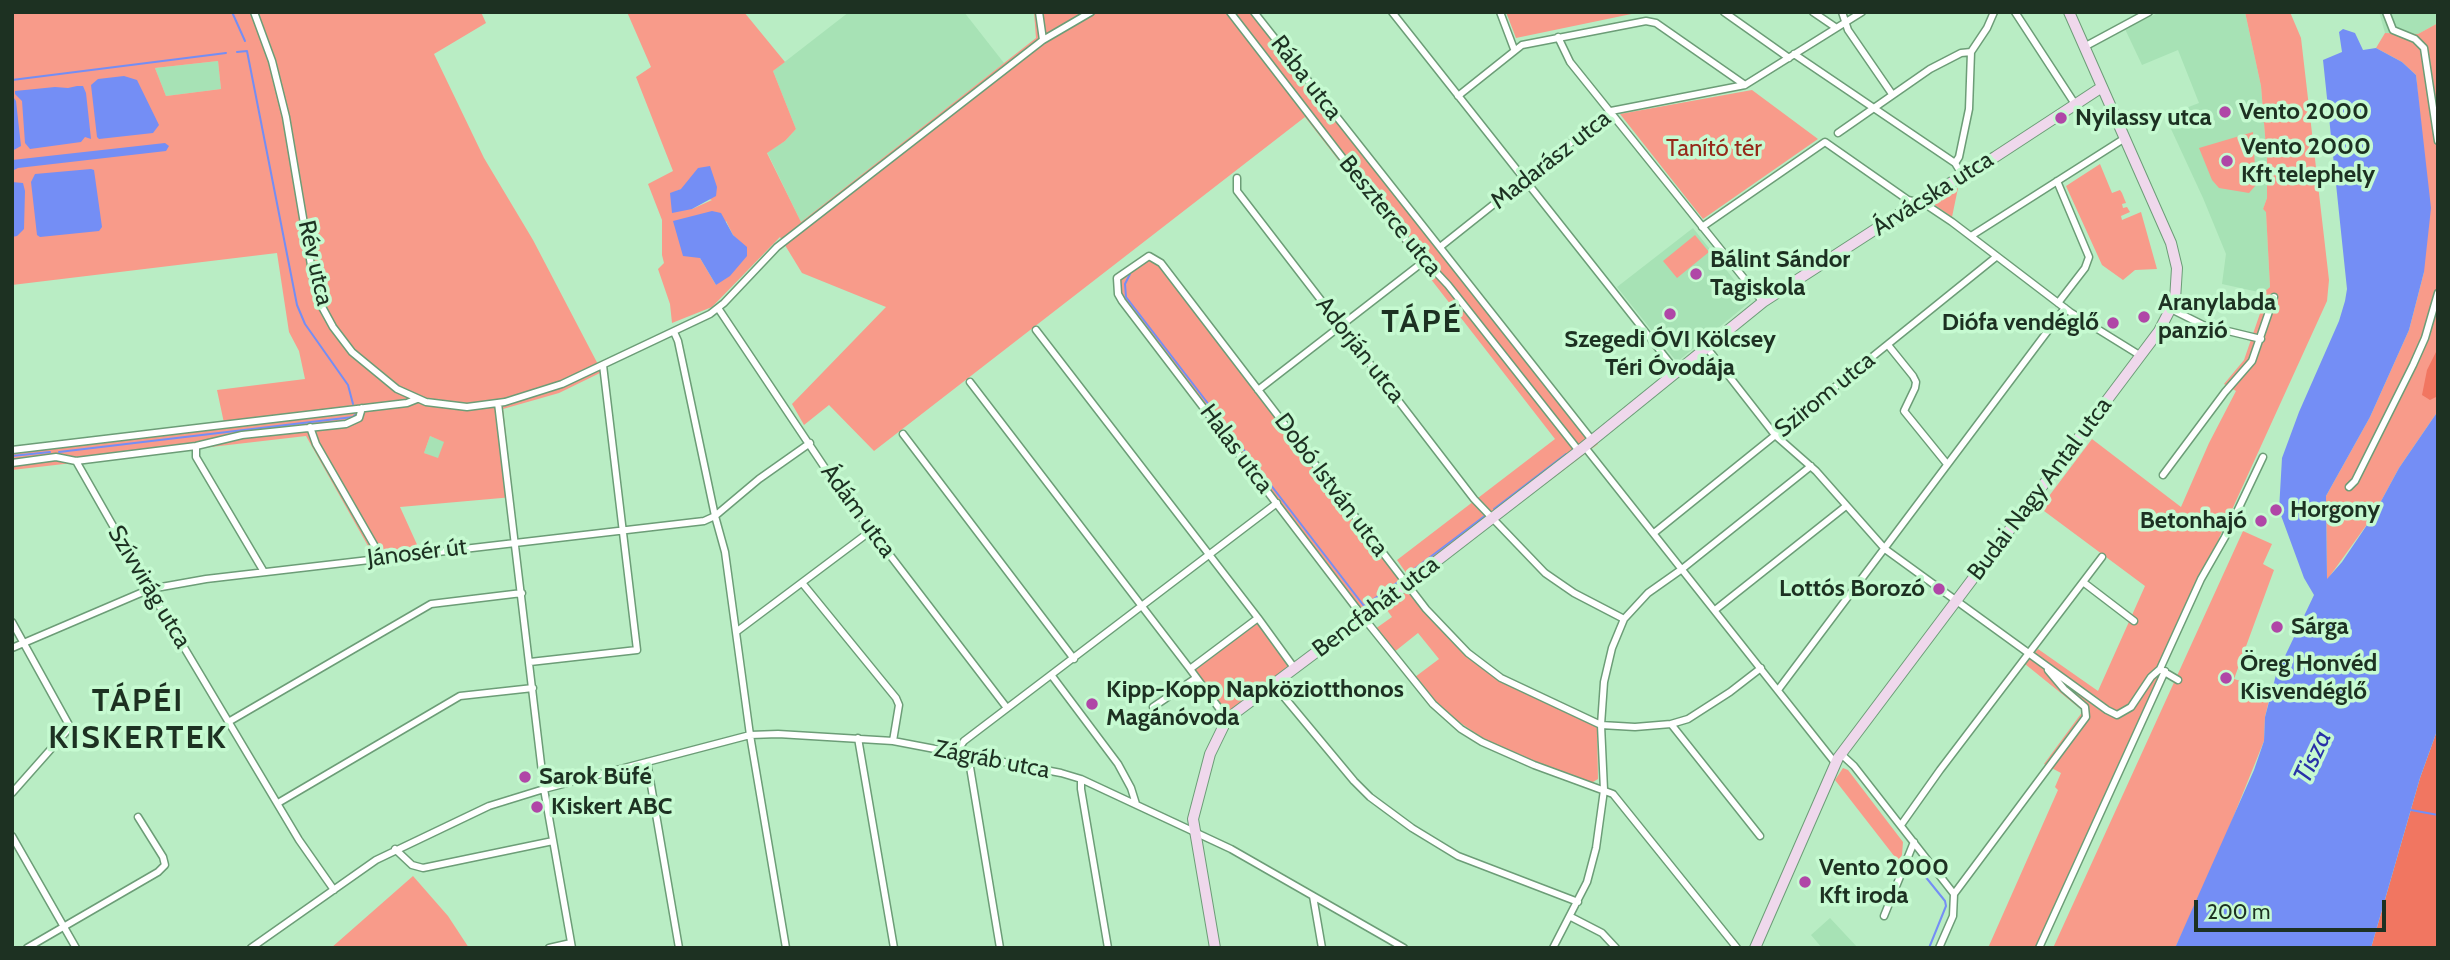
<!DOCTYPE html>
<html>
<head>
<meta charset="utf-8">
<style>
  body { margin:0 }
  #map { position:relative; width:2450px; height:960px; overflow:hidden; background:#b9edc4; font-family:Cabin,sans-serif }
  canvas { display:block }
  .frame { position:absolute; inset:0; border:14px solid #1d3122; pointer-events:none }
  .scale { position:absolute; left:2194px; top:900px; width:192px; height:32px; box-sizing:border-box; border:4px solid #1d3122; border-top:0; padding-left:9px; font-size:21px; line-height:24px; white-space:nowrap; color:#1d3122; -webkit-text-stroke:5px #c6fad1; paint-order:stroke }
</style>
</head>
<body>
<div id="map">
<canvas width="2450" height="960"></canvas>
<div class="frame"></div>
<div class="scale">200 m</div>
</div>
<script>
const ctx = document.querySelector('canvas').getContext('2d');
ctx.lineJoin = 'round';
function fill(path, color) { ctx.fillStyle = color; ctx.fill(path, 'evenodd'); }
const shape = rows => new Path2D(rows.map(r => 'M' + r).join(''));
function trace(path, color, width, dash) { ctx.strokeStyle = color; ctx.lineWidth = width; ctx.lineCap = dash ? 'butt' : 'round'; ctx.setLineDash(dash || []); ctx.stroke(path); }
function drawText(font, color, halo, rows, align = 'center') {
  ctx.font = font + ' Cabin,sans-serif'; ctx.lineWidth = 7; ctx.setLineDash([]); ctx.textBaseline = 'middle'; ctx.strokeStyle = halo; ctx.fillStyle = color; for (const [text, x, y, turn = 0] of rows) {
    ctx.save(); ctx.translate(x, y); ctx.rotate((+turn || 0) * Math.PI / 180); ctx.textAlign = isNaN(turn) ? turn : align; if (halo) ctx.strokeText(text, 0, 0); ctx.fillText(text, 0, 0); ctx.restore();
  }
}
const built = shape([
  [849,12,964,12,1004,63,801,222,767,152,785,141,796,129,773,71],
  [2160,12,2245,12,2261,86,2267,160,2267,198,2263,209,2266,211,2270,287,2263,293,2222,284,2226,254,2203,198,2165,116,2199,103,2178,50,2142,65,2125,29],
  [2379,12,2438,12,2438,23,2418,34,2385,33],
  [218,61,221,89,166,96,155,68],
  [1693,228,1751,301,1677,362,1617,287],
  [430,436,445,442,438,459,424,453],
  [1830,918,1858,948,1822,948,1811,935]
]);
const green = shape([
  [12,12,481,12,486,23,434,54,484,158,533,240,602,372,559,393,503,409,513,497,400,507,424,560,377,562,306,436,12,470,12,446,224,423,217,390,305,379,299,351,289,332,277,253,12,285],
  [218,61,221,89,166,96,155,68],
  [430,436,444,442,438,458,424,453],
  [627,12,744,12,785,62,773,71,796,129,785,141,767,153,801,222,1036,38,1034,12,1258,12,1598,444,1414,584,1397,560,1555,439,1305,117,874,451,829,405,804,425,792,404,886,307,802,273,780,237,712,307,672,323,670,304,658,269,664,263,662,255,662,220,648,184,673,171,636,77,651,67],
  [681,189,712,200,692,209,670,194],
  [726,221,733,235,739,241,716,285,700,258],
  [1506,12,1641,12,1516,38],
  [2245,12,2290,12,2301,38,2329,280,2327,301,2220,536,2043,948,1988,948,2058,790,2055,787,2061,773,2044,764,2083,711,2025,664,2038,649,2098,691,2145,586,2040,508,2092,439,2181,507,2209,443,2236,391,2224,384,2244,360,2266,296,2263,293,2270,287,2266,212,2263,209,2267,198,2267,160,2261,86],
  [2438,23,2438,411,2399,468,2373,516,2327,580,2326,496,2370,417,2409,330,2424,272,2421,131,2416,75,2402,62,2376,48,2385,33,2418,34],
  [1752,90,1818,139,1703,219,1620,114],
  [2253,132,2256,185,2249,193,2219,188,2212,180,2199,148],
  [2100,164,2112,193,2120,190,2122,193,2126,203,2122,204,2123,208,2127,207,2130,212,2121,216,2122,220,2141,212,2157,269,2135,270,2123,280,2102,265,2066,186],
  [1958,188,1952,217,1929,201],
  [1695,235,1709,252,1677,278,1663,261],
  [1149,259,1161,266,1402,583,1363,612,1122,300,1118,282],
  [2243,531,2272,544,2263,564,2274,570,2234,679,2254,685,2253,692,2270,696,2265,717,2264,741,2216,860,2175,948,2053,948],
  [1407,589,1448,638,1500,680,1597,727,1598,779,1593,782,1584,781,1518,756,1487,741,1446,713,1415,677,1439,659,1418,633,1393,653,1375,629,1392,617,1384,606],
  [1258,618,1295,669,1227,719,1190,669],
  [1843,768,1848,770,1903,842,1902,855,1898,861,1835,780],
  [413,876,448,916,469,948,331,948]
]);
const forest = shape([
  [2438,348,2438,396,2430,400,2422,395,2427,370],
  [2438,728,2438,948,2371,948,2420,778]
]);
const water = shape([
  [2343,29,2355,33,2363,50,2376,48,2402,62,2416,75,2431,208,2424,272,2409,330,2370,417,2326,496,2327,579,2342,562,2373,516,2399,468,2438,411,2438,728,2420,778,2371,948,2175,948,2254,770,2264,741,2265,717,2276,675,2314,595,2304,578,2279,510,2282,458,2299,412,2339,321,2345,301,2347,289,2323,60,2342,52,2339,32],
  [124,76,137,80,159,125,153,133,99,139,97,137,91,85,98,79],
  [77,86,83,86,86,93,91,139,85,137,81,142,30,149,25,143,22,101,15,94,15,91,55,87,68,88],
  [12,95,16,101,21,146,12,151],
  [165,143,169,146,166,151,18,168,12,171,12,160],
  [710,166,717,187,716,196,692,209,672,213,670,193,681,189,698,168],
  [91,169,94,170,102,227,99,231,40,237,37,235,31,182,35,174],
  [12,182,23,183,25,191,24,229,17,236,12,237],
  [712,211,721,213,733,235,747,247,747,256,730,276,716,285,700,258,683,256,673,221]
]);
const stream = shape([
  [232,12,245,41],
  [237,52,247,51,297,305,305,324,348,385,353,404],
  [12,80,226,53],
  [1130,274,1125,284,1126,297,1364,606],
  [59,452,353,417,355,415],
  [12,456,50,452],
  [1494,509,1566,454],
  [1409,573,1486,515],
  [1364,606,1398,582],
  [2411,810,2438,815],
  [1912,860,1945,901,1946,906,1929,948]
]);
const street = shape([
  [254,12,272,61,286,117,314,283,321,305,333,327,352,352,397,389,426,402,467,407,505,402,562,384,710,314,724,303,777,247,1043,40,1091,12],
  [1039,12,1043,40],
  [1230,12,1423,262,1434,270,1448,285,1579,451],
  [1254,12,1592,440],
  [1392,12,1677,372],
  [1500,12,1514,49],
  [1724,12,1789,58],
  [1813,12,1835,27],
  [1842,12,1848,30,1892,94],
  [2015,12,2075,104],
  [2386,12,2393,30,2415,39,2424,48,2438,141],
  [1558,37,1570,62,1763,302],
  [2084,47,2149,12],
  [1794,54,1955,163,1963,176],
  [1458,96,1522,45,1646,21,1656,23,1745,85],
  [1838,133,1930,69,1961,53,1971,52],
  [1955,163,1959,157,1969,109,1971,52,1987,28,1994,12],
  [1237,178,1237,191,1474,499,1545,573,1574,593,1624,619],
  [2057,181,2089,257,2085,268,2058,303],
  [1702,227,1825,142,1908,200,1925,204,1952,222,2070,312,2141,356],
  [1971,236,2125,138],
  [1440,247,1611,111,1745,85,1862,12],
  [718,308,837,486,1007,708],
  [2171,309,2203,325,2261,339],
  [1036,330,1258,618],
  [674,332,678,341,715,516,725,552,750,735,786,948],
  [1888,345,1913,376,1916,382,1915,388,1904,411,1947,464],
  [1707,348,1775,435,1816,471,1885,549,2107,710,2117,715,2131,707,2151,677,2160,669,2201,579,2225,537,2263,457],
  [970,382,1190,669],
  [1258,390,1423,262],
  [498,403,544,789,572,948],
  [310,427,316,444,381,557],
  [903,434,1074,659],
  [196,446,196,457,264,572],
  [1584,446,1836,764],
  [12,450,407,403,417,399],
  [76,461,145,582,299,840,334,890],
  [12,463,56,457,76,461,196,446,242,435,346,424,359,418,362,408],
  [2163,475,2225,392,2252,361,2274,297],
  [2349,487,2355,481,2413,365,2425,338,2438,293],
  [1654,533,1996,257],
  [2083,582,2134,621],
  [803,584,896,698,899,705,893,741],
  [1715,610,1846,506],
  [12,622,69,725,66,732,12,793],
  [736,632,872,530],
  [12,648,150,589,206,579,704,521,715,516,759,479,810,443],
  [530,662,637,650,603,365],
  [2161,670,2178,680],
  [1052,676,1118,764,1131,788,1136,804],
  [1274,685,1354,781,1370,797,1412,828,1458,856,1578,902],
  [1778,690,2065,308],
  [1153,707,1196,678],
  [1227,719,1190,669,1258,618,1295,669],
  [230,721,431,604,522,593],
  [1671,724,1760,836],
  [858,738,894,948],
  [956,752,964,741,1277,503],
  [1841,754,1854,766,1954,894],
  [968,755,1000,948],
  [647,762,679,948],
  [1081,779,1081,789,1108,948],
  [278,803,460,696,533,688],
  [1901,825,1940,770,2102,557],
  [12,836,76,948],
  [395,849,412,865,423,868,553,841],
  [1313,896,1322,948],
  [1884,916,1914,842],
  [1571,917,1602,933,1616,948],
  [27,948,158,872,165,865,163,857,138,817],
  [251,948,376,860,489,806,544,789,750,735,778,734,893,741,1061,773,1081,779,1231,849,1404,948],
  [549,948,571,943],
  [1553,948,1587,882,1596,848,1604,790,1601,725,1604,682,1612,648,1624,619,1648,593,1682,569,1811,466],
  [1737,948,1613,794,1534,765,1482,742,1461,729,1433,704,1363,617,1122,301,1118,294,1117,278,1149,256,1161,263,1426,609,1468,653,1501,678,1601,725,1635,727,1671,724,1688,719,1730,692,1761,668],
  [1939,948,1953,916,1954,894,2086,717,2085,707,2064,689,2048,670],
  [2039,948,2165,671]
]);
const secondary = shape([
  [1215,948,1193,819,1210,754,1227,719,1407,584,1579,451,1763,302,1916,203,1995,157,2102,87],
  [1755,948,1838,758,2159,331,2175,300,2177,268,2171,243,2069,12]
]);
const markers = [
  [2225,112,7,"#b046a7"],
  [2061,118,7,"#b046a7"],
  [2227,161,7,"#b046a7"],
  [1696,274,7,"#b046a7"],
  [1670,314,7,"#b046a7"],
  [2144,317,7,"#b046a7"],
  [2113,323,7,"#b046a7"],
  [2276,510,7,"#b046a7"],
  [2261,521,7,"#b046a7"],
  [1939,589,7,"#b046a7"],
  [2277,627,7,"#b046a7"],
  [2226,678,7,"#b046a7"],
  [1092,704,7,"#b046a7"],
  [525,777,7,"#b046a7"],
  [537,807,7,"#b046a7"],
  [1805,882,7,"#b046a7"]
];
const streetNames = [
  ["Rába utca",1306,78,52],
  ["Madarász utca",1551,160,-38],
  ["Árvácska utca",1933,194,-32],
  ["Beszterce utca",1390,216,51],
  ["Rév utca",315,263,77],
  ["Adorján utca",1360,350,52],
  ["Szirom utca",1825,395,-39],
  ["Halas utca",1236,449,53],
  ["Dobó István utca",1331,485,53],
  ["Budai Nagy Antal utca",2040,489,-53],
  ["Ádám utca",858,511,54],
  ["Jánosér út",417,553,-7],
  ["Szívvirág utca",149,587,59],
  ["Bencfahát utca",1376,607,-37],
  ["Zágráb utca",992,760,11]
];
const poiNames = [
  ["Vento 2000",2239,112],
  ["Nyilassy utca",2075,118],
  ["Vento 2000",2241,147],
  ["Kft telephely",2241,175],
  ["Bálint Sándor",1710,260],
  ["Tagiskola",1710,288],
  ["Aranylabda",2158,303],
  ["panzió",2158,331],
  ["Diófa vendéglő",2099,323,"right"],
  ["Szegedi ÓVI Kölcsey",1670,340,"center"],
  ["Téri Óvodája",1670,368,"center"],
  ["Horgony",2290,510],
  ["Betonhajó",2247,521,"right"],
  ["Lottós Borozó",1925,589,"right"],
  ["Sárga",2291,627],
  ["Öreg Honvéd",2240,664],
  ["Kisvendéglő",2240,692],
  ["Kipp-Kopp Napköziotthonos",1106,690],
  ["Magánóvoda",1106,718],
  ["Sarok Büfé",539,777],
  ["Kiskert ABC",551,807],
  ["Vento 2000",1819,868],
  ["Kft iroda",1819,896]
];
const parkNames = [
  ["Tanító tér",1714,149]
];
const waterNames = [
  ["Tisza",2313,757,-65]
];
const districtNames = [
  ["TÁPÉ",1422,323],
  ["TÁPÉI",138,702],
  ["KISKERTEK",138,739]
];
fill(built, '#a7e2b5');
fill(green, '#f89b8a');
fill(forest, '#f17661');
fill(water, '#748ef5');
trace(stream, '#748ef5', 2);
trace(street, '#6c9d77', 9);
trace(secondary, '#6c9d77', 12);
trace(street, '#fff', 6);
trace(secondary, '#efd8ec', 10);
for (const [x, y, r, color] of markers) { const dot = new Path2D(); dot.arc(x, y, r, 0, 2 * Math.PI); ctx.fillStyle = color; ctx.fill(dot); trace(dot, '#c6fad1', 2.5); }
drawText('24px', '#1d3122', '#c6fad1', streetNames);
drawText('bold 24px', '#1d3122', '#c6fad1', poiNames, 'left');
drawText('24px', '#962819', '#c6fad1', parkNames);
drawText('italic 26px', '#2831a8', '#c6fad1', waterNames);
ctx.letterSpacing = '2px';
drawText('bold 32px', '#1d3122', '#c6fad1', districtNames);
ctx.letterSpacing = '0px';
</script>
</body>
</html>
